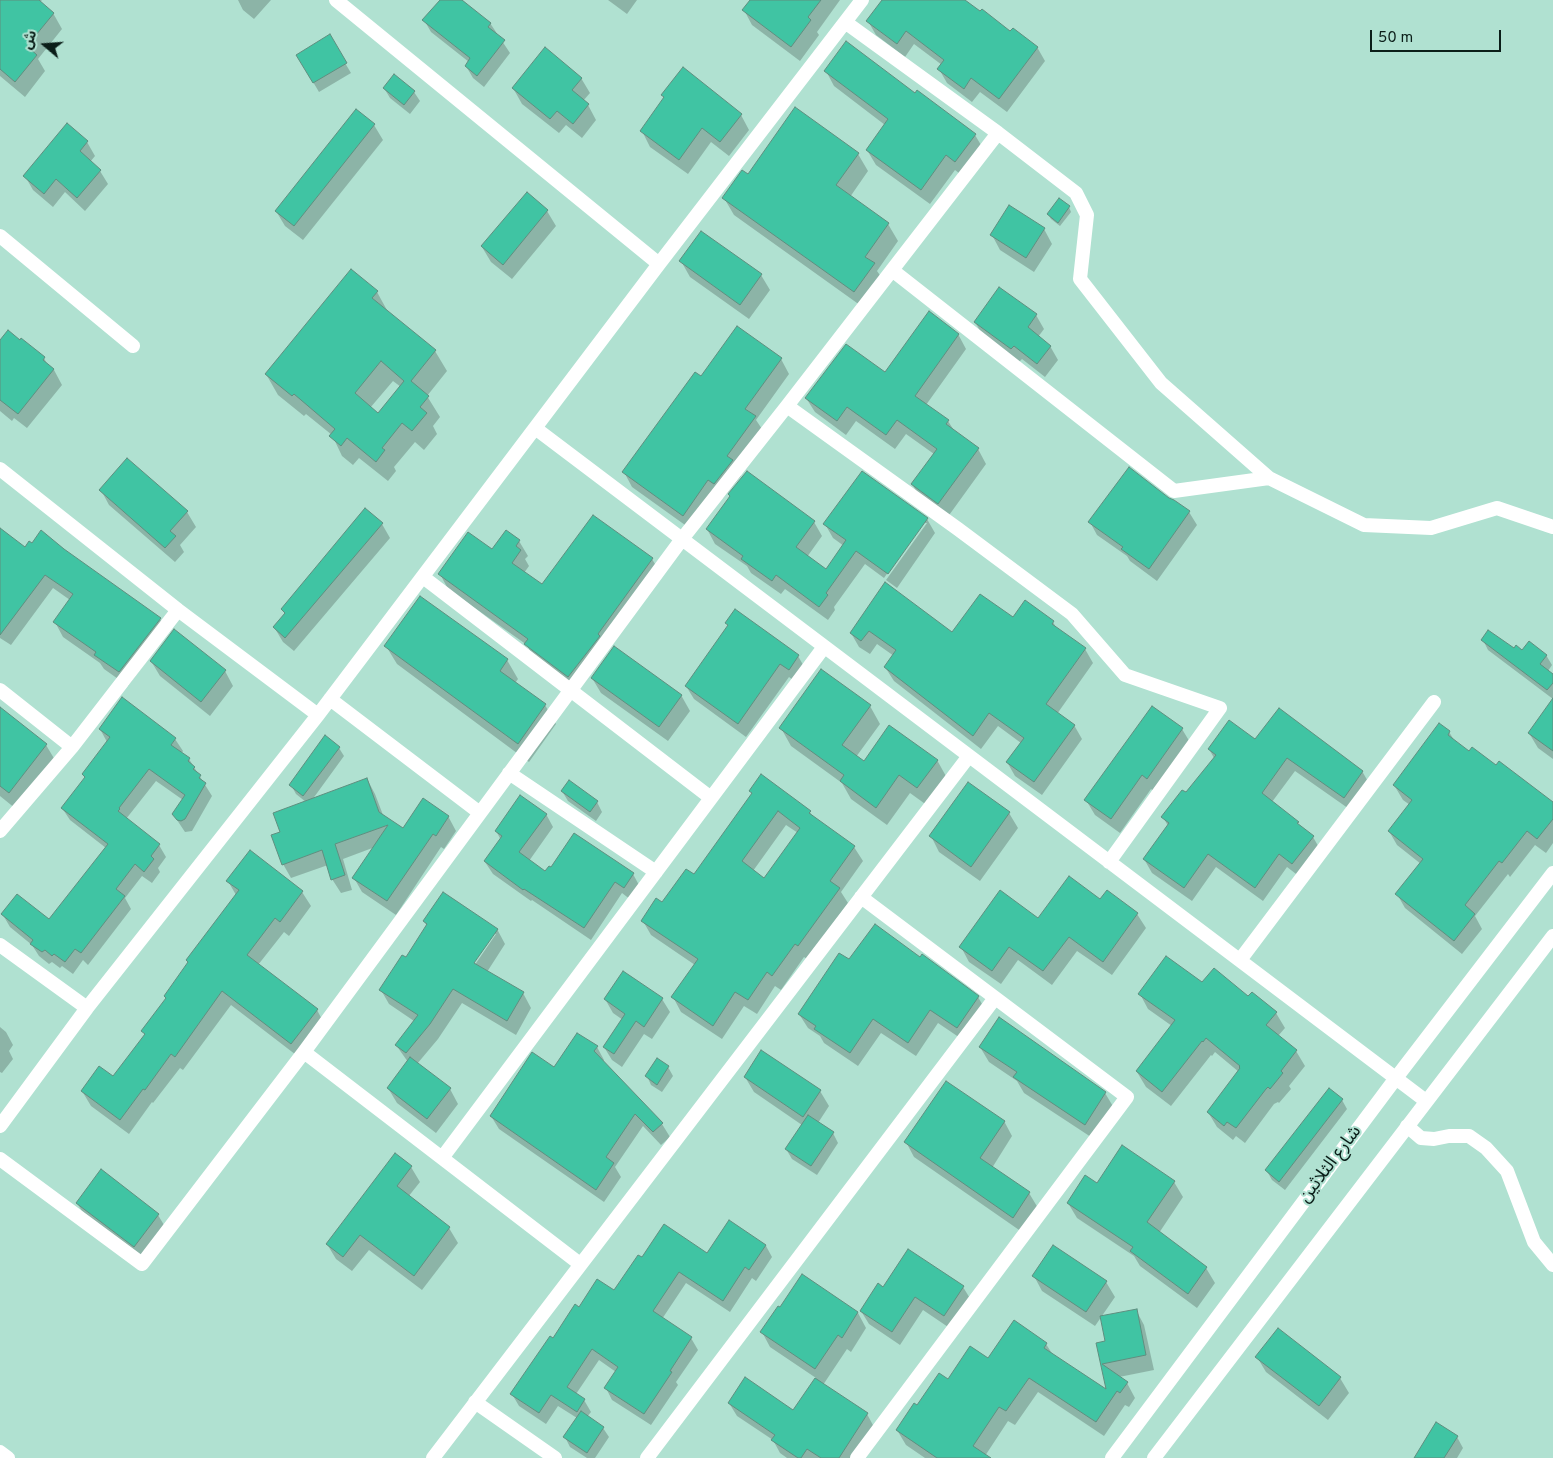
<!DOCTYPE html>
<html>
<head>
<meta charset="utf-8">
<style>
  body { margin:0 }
  #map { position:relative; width:1553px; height:1458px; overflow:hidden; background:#b0e1d1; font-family:Overpass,"Noto Sans Arabic",sans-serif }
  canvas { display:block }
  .north { position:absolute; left:20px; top:20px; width:50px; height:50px; -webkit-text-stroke:4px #b0e1d1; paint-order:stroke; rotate:288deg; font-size:14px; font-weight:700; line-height:20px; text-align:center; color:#0b1e19 }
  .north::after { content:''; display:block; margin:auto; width:18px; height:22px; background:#0b1e19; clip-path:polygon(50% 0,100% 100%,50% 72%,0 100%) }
  .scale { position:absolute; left:1370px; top:30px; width:131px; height:22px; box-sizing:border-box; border:2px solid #0b1e19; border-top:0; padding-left:6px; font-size:15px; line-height:18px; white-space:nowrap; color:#0b1e19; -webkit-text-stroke:4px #b0e1d1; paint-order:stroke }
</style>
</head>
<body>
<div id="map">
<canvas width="1553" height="1458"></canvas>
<div class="north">ش</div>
<div class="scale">50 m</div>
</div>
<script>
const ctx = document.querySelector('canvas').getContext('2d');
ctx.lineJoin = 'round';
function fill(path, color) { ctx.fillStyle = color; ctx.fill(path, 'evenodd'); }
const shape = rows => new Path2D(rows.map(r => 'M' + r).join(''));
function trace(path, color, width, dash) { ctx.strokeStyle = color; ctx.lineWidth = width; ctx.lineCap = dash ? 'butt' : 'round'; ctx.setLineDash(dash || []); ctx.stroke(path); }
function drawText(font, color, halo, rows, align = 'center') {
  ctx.font = font + ' Overpass,"Noto Sans Arabic",sans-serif'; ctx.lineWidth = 4; ctx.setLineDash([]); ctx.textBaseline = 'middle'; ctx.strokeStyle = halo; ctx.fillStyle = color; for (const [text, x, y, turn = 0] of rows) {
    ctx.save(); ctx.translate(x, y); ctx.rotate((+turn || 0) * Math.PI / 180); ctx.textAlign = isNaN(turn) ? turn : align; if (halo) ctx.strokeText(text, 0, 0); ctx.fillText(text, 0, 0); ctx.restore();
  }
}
const shadow = shape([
  [0,0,42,0,40,2,53,13,62,29,38,59,45,71,25,97,0,76],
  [238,0,271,0,254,19,243,10],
  [441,0,461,0,490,23,510,53,484,87,473,78,466,66,469,62,431,32,424,20],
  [608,0,637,0,627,14],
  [751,0,840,0,817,32,819,35,800,61,752,25,744,10],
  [883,0,963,0,1011,33,1037,47,1045,61,1007,112,980,92,972,102,947,83,939,69,942,65,914,44,905,57,876,35,868,21],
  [329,36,351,73,319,92,297,55],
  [826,71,915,94,917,92,975,135,984,150,964,177,955,170,930,204,876,165,867,150,885,125,834,86],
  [394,76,414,92,420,101,410,114,390,98,384,88],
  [581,78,590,93,583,101,588,105,596,120,582,138,566,125,559,133,522,104,513,88],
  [662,95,741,115,749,130,729,156,711,142,688,174,650,147,642,131,665,99],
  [795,109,858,154,868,171,850,197,888,224,898,241,877,271,884,281,864,308,734,215,724,198,748,176],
  [374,125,383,140,303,240,285,226,276,211],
  [87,142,95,156,90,162,100,171,108,184,85,211,65,192,53,207,33,190,25,176],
  [527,194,547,211,556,226,512,279,491,262,482,247],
  [1069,207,1071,212,1060,226,1051,219,1048,214],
  [1044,229,1052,244,1034,272,1000,250,992,235],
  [681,261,761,275,770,290,749,319,690,277],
  [377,292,388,312,435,351,447,371,427,396,440,417,433,426,437,434,424,450,415,442,394,467,396,471,388,481,359,458,353,465,342,456,332,435,306,414,304,416,278,395,266,374],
  [393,381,401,387,379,415,370,408],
  [1036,315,1044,329,1038,337,1050,346,1058,360,1045,377,1022,359,1019,362,983,336,975,322],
  [958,334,966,349,926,405,948,421,955,432,978,449,986,464,947,518,921,499,912,484,934,454,906,434,895,449,856,421,846,435,815,412,806,398,886,374],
  [0,342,44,358,48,366,54,370,62,385,27,428,14,418,12,421,0,411],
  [781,359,789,374,756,420,764,432,737,470,741,476,723,498,717,494,692,530,632,487,624,472,701,378],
  [862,472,927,519,935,533,897,588,886,580,927,523,923,523,884,578,865,564,834,607,835,610,828,620,785,589,781,594,751,573,747,566,715,544,707,529,814,522,822,536,807,557,826,570,844,546,833,538,825,524],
  [101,490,187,512,196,527,180,545,184,552,175,562,109,505],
  [1168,499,1174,501,1189,512,1197,525,1157,581,1130,561,1127,556,1097,535,1090,522],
  [593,517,652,559,661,574,577,692,534,659,527,645,448,589,440,574,519,541,528,556,525,559,529,566,524,573,543,586],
  [382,524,390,538,294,651,283,642,274,627,285,614,282,609],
  [0,530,25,549,63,550,160,619,168,633,128,686,104,669,100,663,63,637,55,622,70,600,53,588,11,645,0,638],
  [885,584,953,634,1013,618,1053,622,1057,629,1085,649,1093,663,1057,714,1074,725,1082,739,1042,795,1015,776,1007,762,1021,743,998,726,981,749,894,681,885,667,894,656,877,644,870,654,859,647,851,633],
  [735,611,798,656,806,670,797,683,789,677,746,737,694,699,686,686,729,626],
  [1483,640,1514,650,1546,655,1552,665,1548,671,1553,675,1553,699,1488,650],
  [386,646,507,660,518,679,515,683,545,705,556,724,529,762,397,664],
  [151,661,225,671,233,686,210,716,160,676],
  [592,678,681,695,690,711,668,741,601,693],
  [870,706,880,724,856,757,864,762,937,760,947,778,928,806,910,793,887,825,851,799,842,783,791,746,781,728],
  [0,708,46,745,58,765,21,813,0,796],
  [1553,710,1553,759,1538,748,1529,733],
  [100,729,175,739,183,751,181,754,189,759,212,796,192,831,185,832,173,814,183,800,156,781,126,819,159,845,166,857,158,868,160,872,152,883,142,876,125,898,131,909,88,965,83,960,73,974,62,966,60,968,52,962,49,964,39,956,32,945,10,927,3,915,50,921,106,848,70,820,62,808,85,778,83,775,107,742],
  [1182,729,1191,744,1156,793,1151,789,1120,833,1095,815,1086,800],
  [1449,732,1456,743,1469,753,1496,767,1553,804,1553,843,1546,853,1535,845,1510,877,1508,874,1475,916,1482,929,1462,954,1405,908,1397,894,1421,864,1397,845,1389,831,1410,805,1403,800,1394,785],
  [1255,741,1362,771,1370,785,1352,811,1295,771,1272,802,1313,837,1321,851,1300,877,1287,867,1263,901,1216,867,1192,901,1152,873,1144,859,1168,826,1163,817,1186,794,1214,758,1209,749],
  [339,748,344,756,312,800,367,779,375,794,383,815,403,829,448,816,456,831,444,849,441,847,396,915,362,892,354,878,375,847,343,859,352,890,341,893,332,879,328,865,291,878,283,864,281,833,306,802,296,794,291,785],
  [562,791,597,802,602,812,596,821,568,801],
  [751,791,810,812,813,817,854,847,863,861,841,892,848,903,807,959,804,957,781,990,775,986,757,1014,744,1006,722,1039,681,1012,673,997,695,965,651,935,643,921,694,876,752,794],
  [786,825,798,833,764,879,753,871],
  [1009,813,1018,828,980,881,939,852,931,836],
  [546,814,553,827,529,861,546,873,551,869,574,835,633,874,640,887,631,900,622,893,591,940,532,900,531,901,493,874,485,862,501,840,496,831],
  [250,851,302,892,311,906,289,936,284,932,258,965,317,1010,325,1025,300,1058,231,1005,183,1070,180,1068,153,1103,152,1102,129,1134,91,1106,82,1091,113,1078,145,1036,143,1031,167,999,236,895,228,881],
  [1101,901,1137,914,1146,928,1112,975,1077,951,1052,985,1018,960,1001,984,969,962,961,947,1039,920],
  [424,921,497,929,505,944,487,972,523,993,531,1008,516,1035,462,1003,438,1039,417,1064,450,1089,458,1104,436,1133,397,1103,388,1088,408,1062,396,1045,414,1021,389,1004,381,990,406,959,427,926],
  [493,934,496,934,472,969,470,968],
  [849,961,978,997,986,1011,966,1042,938,1023,916,1056,881,1033,858,1066,824,1043,820,1036,808,1028,799,1014],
  [1202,984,1249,998,1276,1013,1285,1028,1278,1036,1296,1051,1305,1066,1289,1086,1291,1089,1279,1103,1278,1102,1274,1104,1245,1143,1236,1136,1233,1140,1217,1127,1208,1112,1239,1072,1215,1052,1212,1056,1211,1055,1171,1106,1146,1087,1137,1072,1172,1026,1148,1009,1140,994],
  [605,999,662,999,670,1012,652,1039,644,1034,622,1067,612,1060,604,1047,623,1020,613,1013],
  [999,1018,1105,1093,1114,1108,1094,1139,1024,1093,1017,1081,989,1062,980,1047],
  [0,1027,6,1032,13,1045,9,1051,13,1059,2,1073,0,1072],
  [597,1047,604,1060,603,1062,662,1124,670,1137,661,1145,643,1126,615,1167,621,1177,604,1202,499,1129,491,1116,555,1069],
  [668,1067,673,1076,662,1092,651,1085,647,1076],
  [745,1077,820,1091,829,1106,818,1123,833,1133,838,1143,817,1175,792,1159,786,1149,802,1125,754,1092],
  [1342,1100,1347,1109,1285,1190,1272,1180,1267,1171],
  [1004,1121,1012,1136,992,1168,1029,1193,1038,1208,1022,1232,914,1157,906,1142],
  [411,1167,420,1182,408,1197,449,1228,458,1243,422,1290,369,1250,352,1271,336,1259,327,1244],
  [1174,1182,1183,1197,1159,1233,1206,1268,1215,1283,1197,1308,1140,1266,1134,1256,1077,1218,1068,1203,1097,1184],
  [77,1203,158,1215,167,1230,143,1262,86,1218],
  [766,1246,772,1257,756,1281,752,1278,730,1312,686,1283,662,1319,691,1338,698,1350,676,1382,678,1385,651,1425,612,1400,606,1388,616,1372,599,1360,576,1394,584,1400,591,1412,587,1417,603,1428,609,1437,595,1458,587,1458,570,1447,565,1437,577,1418,558,1406,546,1424,519,1406,512,1394,579,1308,614,1292,642,1259,707,1255],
  [802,1276,858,1313,866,1328,851,1352,847,1349,823,1385,867,1414,874,1427,855,1458,787,1458,780,1453,773,1440,737,1416,729,1403,794,1411,816,1378,770,1347,762,1332,780,1309],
  [1034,1276,1106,1282,1115,1297,1095,1326,1042,1291],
  [963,1287,971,1300,951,1329,923,1310,900,1345,869,1324,861,1311,883,1288],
  [1136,1310,1144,1325,1154,1370,1119,1377,1127,1383,1135,1398,1129,1407,1125,1405,1104,1436,1038,1392,1015,1425,1008,1421,985,1456,989,1458,925,1458,906,1445,897,1430,918,1407,948,1381,989,1360,1046,1344,1053,1355,1108,1392,1098,1344,1106,1342],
  [1257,1357,1340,1378,1349,1393,1328,1420,1266,1372],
  [1457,1437,1463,1448,1457,1458,1415,1458]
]);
const building = shape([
  [0,0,39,0,54,13,27,46,37,55,15,82,0,69,0,0],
  [440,0,462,0,491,23,488,27,505,40,477,76,465,66,470,58,422,20,440,0],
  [750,0,821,0,808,17,811,20,791,47,742,10,750,0],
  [882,0,965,0,980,11,982,9,1010,31,1013,28,1038,47,999,99,971,78,964,89,937,69,944,60,906,31,897,44,866,21,882,0],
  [330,34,347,63,313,83,296,55,330,34],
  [846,41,915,93,917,90,976,134,955,162,946,155,921,190,866,150,888,119,824,71,846,41],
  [545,47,582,78,572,90,589,104,573,124,557,111,550,119,512,88,545,47],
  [683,67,742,114,720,142,702,128,679,160,640,131,664,97,661,95,683,67],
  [394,74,415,91,404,105,383,88,394,74],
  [795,107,859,153,836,185,889,223,865,257,875,263,854,292,722,198,742,170,748,174,795,107],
  [356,109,375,124,294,226,275,211,356,109],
  [67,123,88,141,80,151,101,170,77,198,56,179,44,194,23,176,67,123],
  [527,192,548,210,503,265,481,246,527,192],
  [1059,198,1070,206,1058,223,1047,214,1059,198],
  [1009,205,1045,228,1026,258,990,235,1009,205],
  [701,231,762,274,740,305,679,261,701,231],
  [351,269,378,291,372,298,436,350,411,381,429,396,420,407,427,413,412,431,402,423,382,448,385,450,376,462,347,438,341,446,329,436,335,429,294,394,292,396,265,374,351,269],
  [381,361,404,381,378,413,355,393,381,361],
  [999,287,1037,314,1028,327,1051,346,1037,364,1014,346,1011,349,974,322,999,287],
  [929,311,959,334,915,396,949,420,946,424,979,448,938,504,911,484,937,449,897,420,886,435,847,407,837,421,805,398,846,344,885,372,929,311],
  [737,326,782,358,745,409,756,416,727,456,733,460,714,484,708,480,683,516,622,472,695,372,701,376,737,326],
  [8,330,20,340,21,338,45,357,43,360,54,369,18,414,0,400,0,340,8,330],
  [127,458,188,511,170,531,176,536,165,548,99,490,127,458],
  [1129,467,1169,498,1174,500,1190,511,1149,569,1121,549,1123,547,1088,522,1129,467],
  [747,471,815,521,796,547,826,569,846,540,823,524,862,471,928,518,888,574,856,551,826,593,828,595,819,607,776,575,772,581,741,559,743,556,706,529,730,496,728,494,747,471],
  [365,508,383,523,285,638,273,627,285,613,281,609,365,508],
  [593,515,653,558,598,634,600,636,568,677,524,644,528,639,438,574,468,532,492,549,506,530,520,540,516,546,521,550,512,563,542,584,593,515],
  [0,528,25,547,29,541,32,543,41,530,64,549,161,618,119,672,94,655,96,652,53,622,73,594,45,575,0,635,0,528],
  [885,582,952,632,980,594,1013,617,1025,600,1054,621,1052,624,1086,648,1046,704,1075,725,1034,782,1006,762,1024,738,989,713,973,736,884,667,896,650,869,631,861,641,850,633,885,582],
  [420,596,508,659,500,671,546,704,518,744,384,646,420,596],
  [735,609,799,655,789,670,780,664,738,724,685,686,728,625,725,623,735,609],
  [174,629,226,670,201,702,150,661,174,629],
  [1488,630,1514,648,1516,645,1522,650,1529,641,1547,655,1540,664,1553,674,1553,683,1547,690,1481,640,1488,630],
  [614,646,682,695,659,727,591,678,614,646],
  [821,669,871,705,842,745,864,761,889,725,938,760,917,788,899,775,876,808,840,781,844,775,779,728,821,669],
  [122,697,176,738,171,745,190,758,188,761,195,767,193,769,201,775,199,778,206,783,185,819,181,821,177,820,172,814,185,795,149,769,119,808,120,809,118,811,160,844,151,856,154,859,144,872,135,864,116,889,125,896,81,953,75,949,65,962,54,954,52,956,45,950,42,952,30,944,33,940,1,914,17,894,49,919,108,844,61,808,85,777,82,774,110,737,99,729,122,697],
  [1553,698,1553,751,1528,733,1553,698],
  [1152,706,1183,728,1147,779,1142,775,1111,819,1084,800,1152,706],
  [0,707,47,744,9,793,0,786,0,707],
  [1279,708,1363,771,1344,798,1287,758,1262,793,1299,822,1297,823,1314,836,1292,864,1279,854,1255,888,1208,854,1184,888,1143,859,1169,823,1161,817,1182,790,1186,792,1216,755,1208,749,1229,720,1255,739,1279,708],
  [1439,723,1450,731,1448,735,1469,751,1472,747,1496,765,1499,761,1553,802,1553,819,1537,839,1527,831,1502,863,1499,861,1465,905,1475,914,1454,941,1395,894,1423,859,1388,831,1412,800,1393,785,1439,723],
  [325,735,340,747,303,796,289,785,325,735],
  [761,774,811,811,809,813,855,846,830,881,840,888,798,946,795,944,772,976,767,972,748,1000,735,992,713,1026,671,997,698,959,641,921,656,898,662,902,686,869,694,874,752,793,749,791,761,774],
  [778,811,800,828,764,878,742,861,778,811],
  [367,778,379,812,403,828,423,798,449,816,436,836,433,834,387,901,352,878,388,825,335,844,345,875,331,880,322,850,282,865,271,835,280,832,273,813,367,778],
  [569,780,598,801,590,812,561,791,569,780],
  [968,782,1010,812,971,867,929,836,968,782],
  [520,795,547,814,519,852,545,871,549,866,551,867,574,833,634,873,624,888,615,882,584,928,524,889,523,890,484,861,502,836,495,831,520,795],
  [250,850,303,891,280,922,275,918,247,955,318,1009,291,1044,222,991,175,1057,171,1054,145,1090,143,1089,120,1120,81,1091,99,1066,113,1076,145,1034,141,1031,166,998,164,996,188,962,186,960,239,890,226,881,250,850],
  [1069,876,1100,899,1107,890,1138,913,1103,962,1069,937,1043,971,1009,947,992,971,959,947,1000,890,1038,918,1069,876],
  [443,892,498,929,474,963,524,992,507,1021,453,989,430,1024,406,1053,395,1045,418,1015,379,990,402,955,406,957,427,924,423,921,443,892],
  [875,924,920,957,922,954,979,996,957,1028,930,1010,908,1043,873,1019,850,1053,814,1029,816,1026,798,1014,839,953,849,959,875,924],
  [1166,956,1202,982,1214,968,1248,996,1252,992,1277,1012,1266,1025,1297,1050,1281,1071,1283,1073,1270,1089,1268,1087,1266,1089,1236,1128,1227,1122,1224,1126,1207,1112,1240,1068,1239,1067,1240,1066,1206,1038,1203,1042,1202,1041,1162,1092,1136,1071,1175,1020,1138,994,1166,956],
  [623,971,663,998,644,1027,636,1021,614,1054,603,1047,625,1014,604,999,623,971],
  [999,1017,1106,1092,1085,1125,1013,1077,1017,1072,979,1047,999,1017],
  [577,1033,598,1046,594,1051,663,1123,653,1132,635,1114,606,1157,614,1163,596,1190,490,1116,532,1052,554,1067,577,1033],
  [761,1050,821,1090,803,1117,744,1077,761,1050],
  [410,1057,451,1088,427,1119,387,1088,410,1057],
  [657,1058,669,1066,657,1085,645,1076,657,1058],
  [946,1081,1005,1121,980,1158,1030,1192,1013,1218,904,1142,946,1081],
  [1329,1088,1343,1099,1279,1182,1265,1170,1329,1088],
  [808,1115,834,1132,811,1166,785,1149,808,1115],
  [1122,1145,1175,1181,1147,1222,1207,1267,1188,1294,1130,1251,1133,1247,1067,1203,1085,1175,1097,1183,1122,1145],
  [395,1153,412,1166,397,1186,450,1227,414,1276,360,1235,343,1257,326,1244,395,1153],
  [101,1169,159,1214,134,1247,76,1203,101,1169],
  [729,1220,766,1245,749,1270,745,1267,723,1301,679,1272,653,1311,692,1337,670,1371,672,1372,644,1414,604,1388,618,1367,592,1349,567,1387,585,1399,577,1412,551,1395,539,1413,510,1394,550,1336,553,1338,575,1304,579,1307,597,1279,614,1290,638,1255,642,1257,664,1224,707,1253,729,1220],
  [1053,1245,1107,1281,1086,1312,1032,1276,1053,1245],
  [908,1249,964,1286,944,1316,915,1297,892,1332,860,1311,878,1283,883,1287,908,1249],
  [802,1274,858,1312,842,1338,838,1335,815,1369,760,1332,778,1306,780,1307,802,1274],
  [1137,1309,1146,1355,1102,1364,1128,1382,1120,1393,1117,1391,1096,1422,1029,1378,1006,1411,999,1407,973,1446,991,1458,937,1458,896,1430,914,1403,917,1405,939,1373,948,1379,970,1346,988,1358,1014,1320,1047,1343,1044,1348,1106,1389,1096,1343,1105,1341,1100,1316,1137,1309],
  [1278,1328,1341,1377,1319,1406,1255,1357,1278,1328],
  [745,1377,793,1410,815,1378,868,1413,839,1458,821,1458,807,1449,801,1458,798,1458,771,1440,775,1435,728,1403,745,1377],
  [581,1411,604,1427,587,1453,563,1437,581,1411],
  [1436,1422,1458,1436,1444,1458,1414,1458,1436,1422]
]);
const minor = shape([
  [336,0,659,264],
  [845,22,998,133,1076,193,1087,215,1080,279,1161,383,1269,478,1364,525,1431,528,1497,508,1553,527],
  [0,236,133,346],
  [892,270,1174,491,1269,478],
  [787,406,958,529,1072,614,1125,675,1220,708,1109,862],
  [535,428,1426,1101],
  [0,469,178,610,318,715],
  [423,577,711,798],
  [0,690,72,747],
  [330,699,480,813],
  [509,773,656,872],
  [0,831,72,747,178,610],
  [0,945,87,1008],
  [1240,960,1434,702],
  [304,1052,580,1264],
  [0,1126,87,1008,318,715,659,264,862,0],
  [1407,1126,1421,1138,1434,1139,1449,1136,1469,1136,1486,1148,1507,1171,1534,1242,1553,1265],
  [442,1158,824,647],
  [0,1159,142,1264,304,1052,682,539,787,406,998,133],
  [475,1402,555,1458],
  [0,1452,8,1458],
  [433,1458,969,756],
  [647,1458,995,998],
  [857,1458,1127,1097,861,897],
  [1112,1458,1396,1078,1553,873],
  [1154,1458,1553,936]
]);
const streetNames = [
  ["شارع الثلاثين",1331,1165,-53]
];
fill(shadow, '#0003');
fill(building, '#40c4a3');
trace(building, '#5f8e7f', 1);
trace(minor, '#fff', 14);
drawText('18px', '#0b1e19', '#b0e1d1', streetNames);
</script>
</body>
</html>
